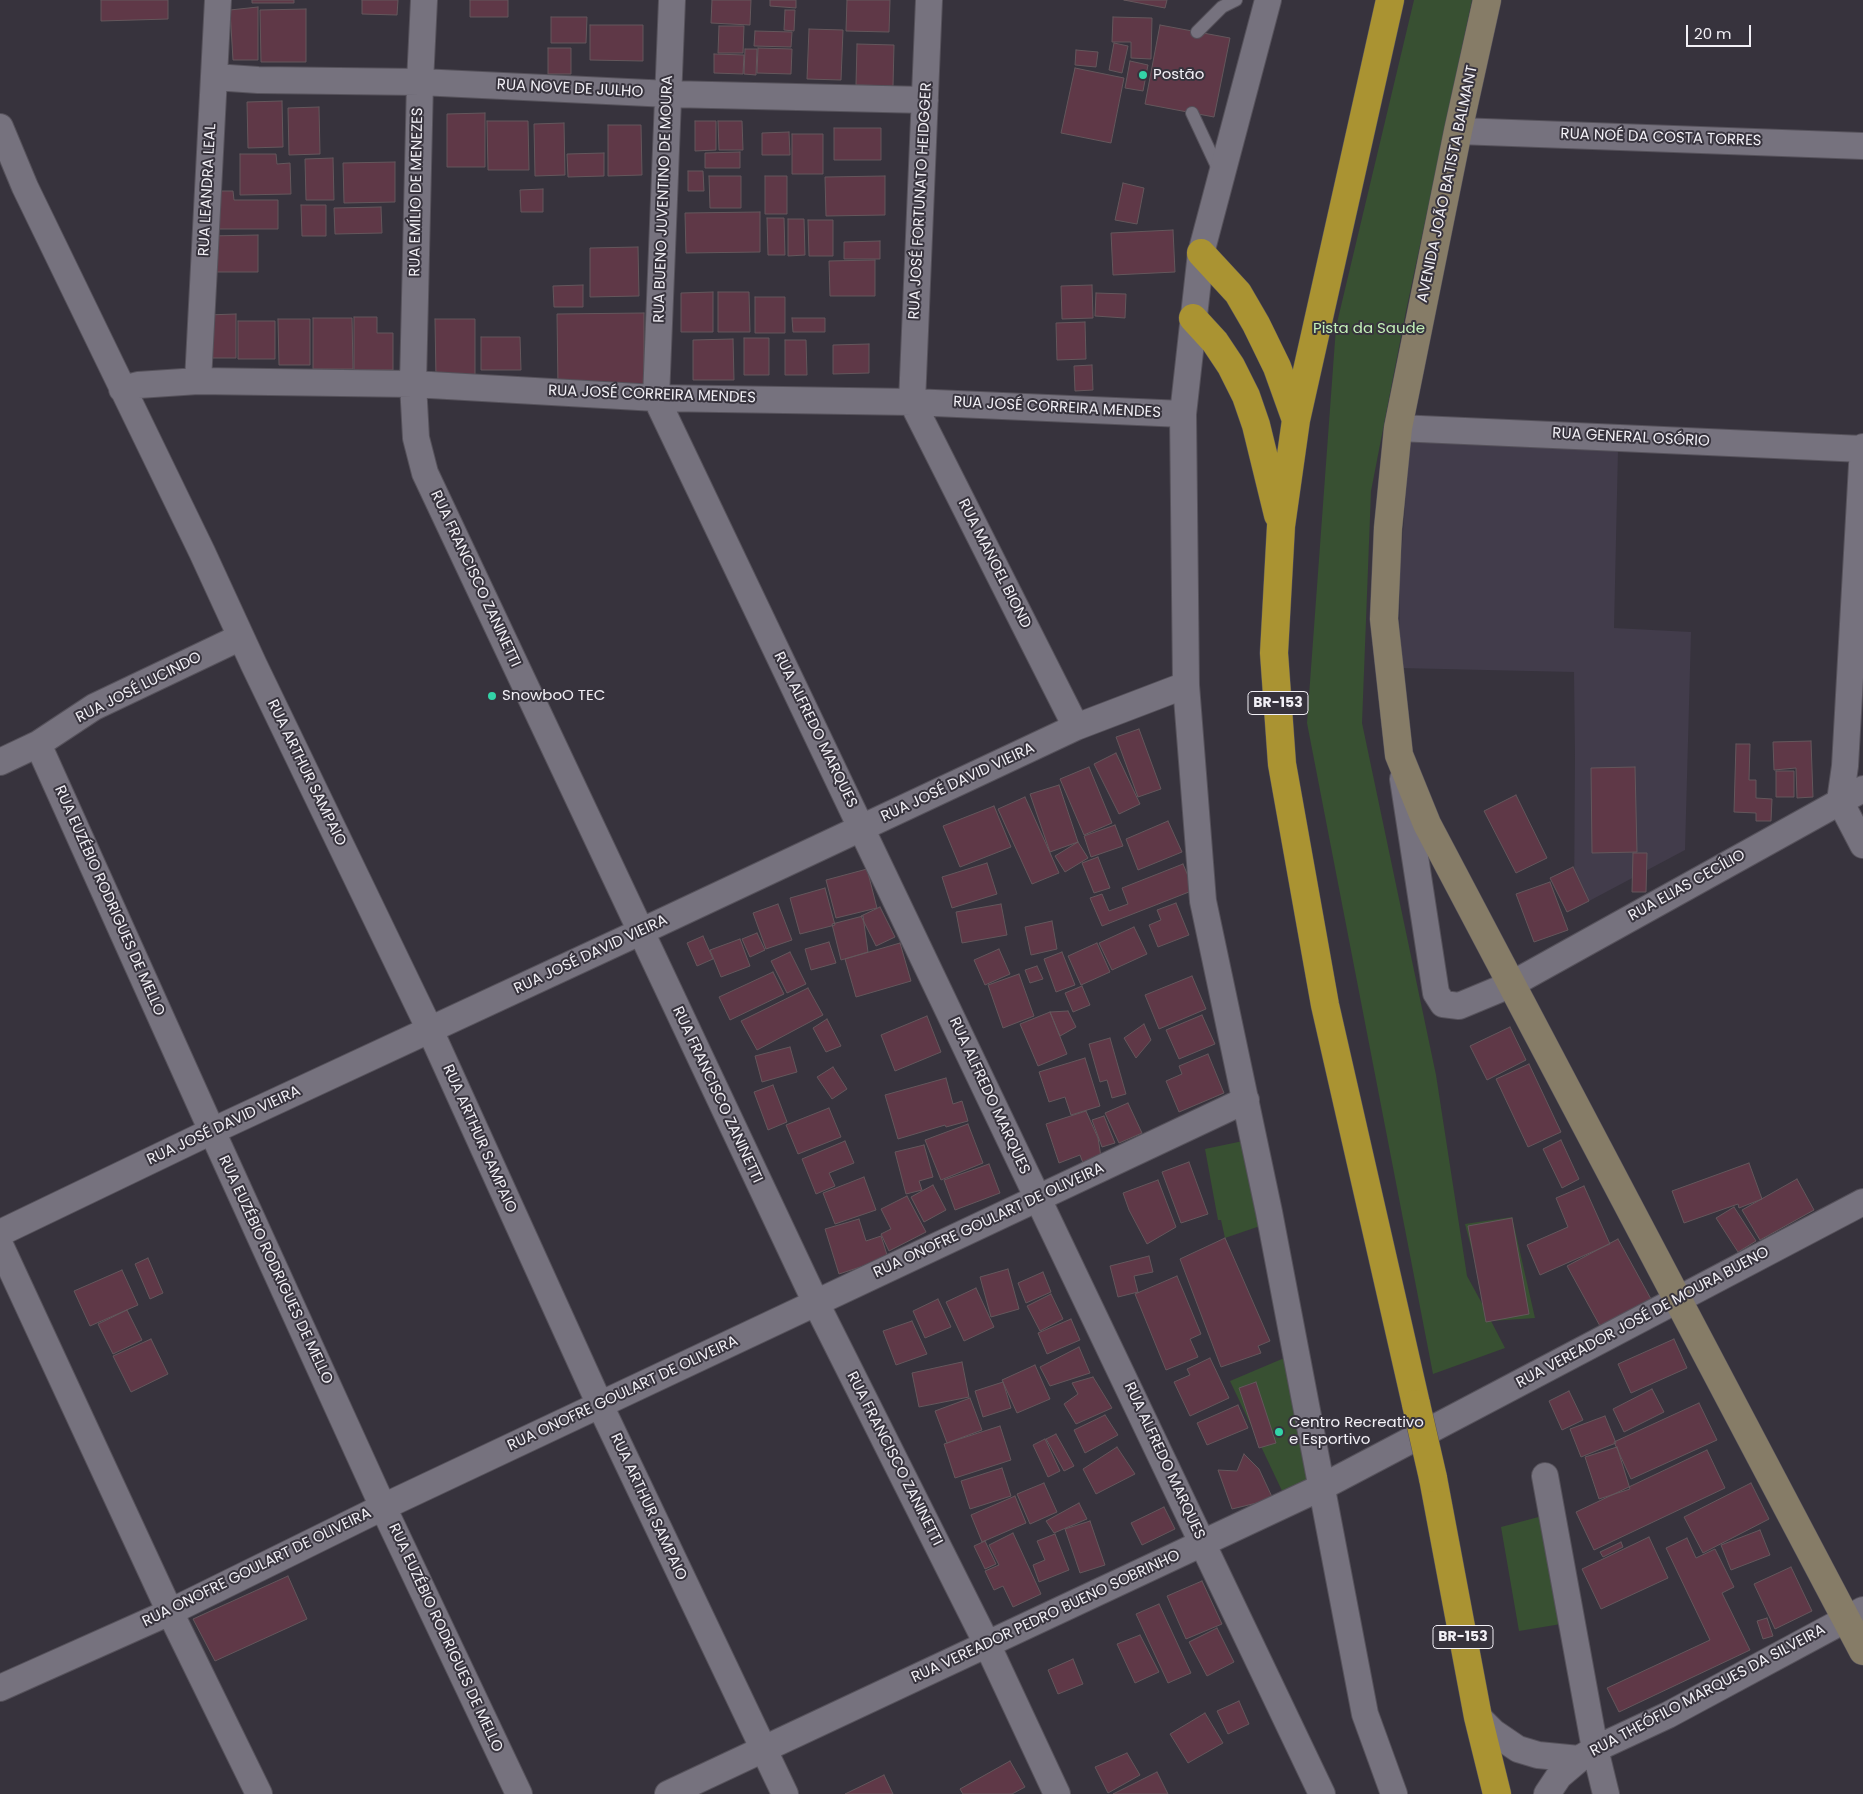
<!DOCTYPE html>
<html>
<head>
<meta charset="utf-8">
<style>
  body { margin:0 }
  #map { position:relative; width:1863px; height:1794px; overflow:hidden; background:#37333d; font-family:Poppins,sans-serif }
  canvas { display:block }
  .scale { position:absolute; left:1686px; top:25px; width:65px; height:22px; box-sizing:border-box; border:2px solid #f2f0f6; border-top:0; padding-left:6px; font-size:15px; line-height:18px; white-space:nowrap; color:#f2f0f6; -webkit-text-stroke:4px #37333d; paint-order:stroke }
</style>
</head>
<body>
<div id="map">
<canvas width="1863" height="1794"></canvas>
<div class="scale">20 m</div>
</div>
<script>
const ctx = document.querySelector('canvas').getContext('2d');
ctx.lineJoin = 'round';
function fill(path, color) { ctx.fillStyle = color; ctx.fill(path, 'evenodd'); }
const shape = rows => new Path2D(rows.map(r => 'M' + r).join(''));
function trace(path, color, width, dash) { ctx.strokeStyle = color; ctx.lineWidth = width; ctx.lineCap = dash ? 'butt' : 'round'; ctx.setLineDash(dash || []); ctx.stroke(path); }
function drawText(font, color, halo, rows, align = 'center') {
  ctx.font = font + ' Poppins,sans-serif'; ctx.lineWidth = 4; ctx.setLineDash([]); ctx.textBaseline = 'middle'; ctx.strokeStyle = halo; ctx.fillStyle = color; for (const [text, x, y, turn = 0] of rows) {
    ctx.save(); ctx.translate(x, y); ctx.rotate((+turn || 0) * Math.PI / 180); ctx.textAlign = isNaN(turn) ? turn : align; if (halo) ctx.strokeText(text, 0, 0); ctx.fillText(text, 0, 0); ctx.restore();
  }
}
const built = shape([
  [1410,440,1618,450,1614,628,1691,632,1685,850,1574,909,1575,755,1574,672,1399,668,1400,571]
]);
const green = shape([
  [1414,0,1472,0,1406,311,1371,491,1362,723,1436,1075,1467,1276,1490,1318,1465,1224,1512,1217,1535,1318,1491,1321,1505,1348,1433,1374,1307,723,1336,327],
  [1243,1141,1260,1226,1225,1238,1221,1220,1218,1220,1205,1149],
  [1289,1356,1315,1483,1284,1495,1230,1381],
  [1546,1515,1567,1623,1519,1631,1501,1527]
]);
const building = shape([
  [101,0,168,0,168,19,101,21,101,0],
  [252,0,294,0,294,3,252,3,252,0],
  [362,0,398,0,397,15,362,14,362,0],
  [470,0,508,0,508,17,470,17,470,0],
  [712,0,751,0,750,25,711,23,712,0],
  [770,0,796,0,796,8,770,6,770,0],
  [847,0,890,0,889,32,846,31,847,0],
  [1124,0,1167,0,1165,8,1124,0],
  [258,7,258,60,233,60,230,10,258,7],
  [306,9,306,62,261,62,260,10,306,9],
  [785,10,795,10,794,31,784,30,785,10],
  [551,17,587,17,586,43,551,43,551,17],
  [1113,17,1152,18,1151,59,1131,58,1131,42,1112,42,1113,17],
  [590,25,643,25,643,61,590,60,590,25],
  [1160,25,1230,38,1214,117,1145,104,1160,25],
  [719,26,744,26,743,53,718,53,719,26],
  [809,29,843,30,841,80,807,79,809,29],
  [755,31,792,32,791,47,754,46,755,31],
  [1114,43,1128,46,1122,73,1109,70,1114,43],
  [857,44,894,45,893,86,856,85,857,44],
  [548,48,571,48,571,74,548,74,548,48],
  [758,48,792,49,791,74,757,73,758,48],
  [745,49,757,49,756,75,744,74,745,49],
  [1076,50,1098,52,1096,67,1075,65,1076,50],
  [714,54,744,55,743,74,714,73,714,54],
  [1130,61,1148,65,1143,91,1125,88,1130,61],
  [1075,68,1124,78,1111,143,1061,133,1075,68],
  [282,101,283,147,248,148,247,102,282,101],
  [319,107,320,154,289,155,288,108,319,107],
  [485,113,485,167,447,167,447,114,485,113],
  [487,121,528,121,529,170,488,170,487,121],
  [695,121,716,121,716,150,695,151,695,121],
  [718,121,742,121,743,150,719,150,718,121],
  [564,123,565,175,535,176,534,124,564,123],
  [608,125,641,125,642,175,608,176,608,125],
  [834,128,881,128,881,160,834,160,834,128],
  [789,132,790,155,762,155,762,133,789,132],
  [792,134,823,134,823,174,792,174,792,134],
  [740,152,740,168,705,168,705,153,740,152],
  [604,153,604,176,568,177,567,154,604,153],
  [240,154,276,154,277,164,290,163,291,194,240,195,240,154],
  [333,158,334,200,306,200,305,159,333,158],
  [395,162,395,202,344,203,343,163,395,162],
  [688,171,703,171,704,191,688,191,688,171],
  [709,176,741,176,741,208,710,208,709,176],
  [765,176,787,176,787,214,765,214,765,176],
  [885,176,885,215,826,216,825,177,885,176],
  [1123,183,1144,188,1137,224,1115,220,1123,183],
  [543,189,543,212,521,212,520,190,543,189],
  [213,191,233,191,234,200,278,200,278,229,213,229,213,191],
  [301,205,326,205,326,236,302,236,301,205],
  [381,207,382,233,335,234,334,208,381,207],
  [760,212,760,252,686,253,685,213,760,212],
  [767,218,784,218,785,255,768,255,767,218],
  [788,219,804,219,805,255,788,256,788,219],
  [808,220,833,220,833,256,809,256,808,220],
  [1173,230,1175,272,1113,275,1111,233,1173,230],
  [258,235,258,272,209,272,209,236,258,235],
  [880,241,880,259,844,259,844,242,880,241],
  [638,247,639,296,590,297,590,248,638,247],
  [875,260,875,296,830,296,829,261,875,260],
  [583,285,583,307,554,307,553,286,583,285],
  [1092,285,1093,318,1062,319,1061,286,1092,285],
  [713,292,713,332,681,332,681,293,713,292],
  [718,292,749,292,750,332,718,332,718,292],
  [1096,293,1126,294,1125,318,1095,316,1096,293],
  [755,297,785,297,785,333,755,333,755,297],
  [644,313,644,386,558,387,557,314,644,313],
  [236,314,236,358,209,358,206,315,236,314],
  [354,317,377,317,377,333,393,333,393,370,354,370,354,317],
  [313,318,352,318,353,369,313,369,313,318],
  [792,318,825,318,825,332,793,332,792,318],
  [278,319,310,319,310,365,279,365,278,319],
  [435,319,475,319,475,378,436,378,435,319],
  [238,321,275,321,275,359,238,359,238,321],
  [1085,322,1086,359,1057,360,1056,323,1085,322],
  [481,337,520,337,521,370,481,370,481,337],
  [744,338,769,338,769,375,744,375,744,338],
  [733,339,734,380,693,380,693,340,733,339],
  [785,340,806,340,807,375,785,375,785,340],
  [869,344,869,373,833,374,833,345,869,344],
  [1092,365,1093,390,1075,391,1074,366,1092,365],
  [1139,729,1161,789,1138,797,1116,737,1139,729],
  [1811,741,1813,797,1797,798,1796,768,1774,770,1773,742,1811,741],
  [1736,744,1750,744,1749,780,1756,780,1756,798,1772,799,1771,821,1756,821,1756,813,1734,812,1736,744],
  [1116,753,1140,804,1119,814,1094,764,1116,753],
  [1089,767,1112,823,1084,835,1060,779,1089,767],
  [1635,767,1637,852,1592,853,1591,768,1635,767],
  [1776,771,1794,771,1794,797,1776,797,1776,771],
  [1059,785,1078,842,1050,852,1030,794,1059,785],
  [1516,795,1547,858,1516,873,1484,811,1516,795],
  [1025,797,1059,873,1032,884,998,809,1025,797],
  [994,806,1011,847,960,867,943,826,994,806],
  [1168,821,1182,852,1138,870,1126,839,1168,821],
  [1115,825,1123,846,1091,857,1084,836,1115,825],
  [1078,842,1088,858,1065,872,1055,856,1078,842],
  [1633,853,1647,853,1646,892,1632,892,1633,853],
  [1098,857,1110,888,1094,893,1082,863,1098,857],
  [987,863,997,894,952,908,942,877,987,863],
  [1183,864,1194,890,1102,926,1090,898,1102,894,1109,911,1128,904,1122,888,1183,864],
  [1573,867,1589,901,1567,912,1550,878,1573,867],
  [867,869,877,908,836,918,826,880,867,869],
  [1550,882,1568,930,1534,942,1516,894,1550,882],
  [825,888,835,925,800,934,790,898,825,888],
  [1176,903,1189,935,1158,947,1149,925,1161,920,1157,910,1176,903],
  [778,904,792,940,766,949,753,913,778,904],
  [1001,904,1007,935,962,943,956,912,1001,904],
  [880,907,895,937,876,946,861,916,880,907],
  [863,916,868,952,841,960,832,924,863,916],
  [1052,921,1057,949,1031,955,1025,927,1052,921],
  [1134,927,1147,954,1112,970,1099,943,1134,927],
  [757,933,765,950,750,957,742,939,757,933],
  [703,936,713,959,697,966,687,943,703,936],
  [740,939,750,966,721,977,710,950,740,939],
  [829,942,836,963,811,970,805,949,829,942],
  [900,943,911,981,856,997,845,959,900,943],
  [1097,943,1110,972,1081,985,1068,956,1097,943],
  [999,949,1010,974,985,985,974,960,999,949],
  [790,952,806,984,787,993,771,961,790,952],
  [1062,952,1075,985,1056,992,1044,959,1062,952],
  [1037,966,1043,979,1030,983,1025,970,1037,966],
  [773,972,784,994,730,1020,719,997,773,972],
  [1019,974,1034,1016,1003,1028,988,985,1019,974],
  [1192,976,1206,1009,1159,1029,1145,995,1192,976],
  [1082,986,1090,1005,1073,1012,1065,993,1082,986],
  [808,988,823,1015,757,1050,741,1021,808,988],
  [1068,1011,1076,1027,1060,1036,1050,1012,1068,1011],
  [1050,1012,1067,1054,1038,1066,1020,1024,1050,1012],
  [1202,1015,1215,1044,1179,1059,1166,1030,1202,1015],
  [927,1016,941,1052,895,1071,881,1035,927,1016],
  [827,1019,841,1046,826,1052,813,1028,827,1019],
  [1144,1024,1151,1040,1136,1058,1124,1038,1144,1024],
  [1510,1027,1526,1060,1487,1080,1470,1046,1510,1027],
  [1110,1038,1126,1094,1112,1098,1107,1080,1100,1082,1089,1044,1110,1038],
  [790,1047,797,1072,762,1082,755,1056,790,1047],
  [1208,1054,1224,1093,1179,1112,1166,1081,1182,1074,1179,1066,1208,1054],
  [1085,1058,1100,1106,1071,1115,1065,1097,1049,1102,1039,1072,1085,1058],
  [1529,1064,1561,1132,1528,1147,1496,1079,1529,1064],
  [833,1067,847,1089,832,1099,817,1077,833,1067],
  [946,1078,953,1104,962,1101,968,1121,946,1127,945,1125,898,1139,885,1095,946,1078],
  [773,1085,787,1122,768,1130,754,1092,773,1085],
  [1128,1103,1142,1133,1119,1143,1105,1113,1128,1103],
  [829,1108,841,1137,798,1154,786,1125,829,1108],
  [1086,1111,1098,1138,1101,1157,1083,1163,1080,1155,1059,1163,1046,1124,1086,1111],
  [1104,1116,1115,1143,1102,1147,1092,1120,1104,1116],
  [968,1124,983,1163,941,1180,925,1140,968,1124],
  [1561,1140,1579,1179,1562,1188,1543,1149,1561,1140],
  [845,1141,854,1163,829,1173,835,1186,816,1194,802,1159,845,1141],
  [924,1145,933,1177,919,1181,922,1190,906,1194,895,1152,924,1145],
  [1189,1162,1208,1214,1181,1223,1162,1172,1189,1162],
  [1749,1163,1762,1199,1739,1208,1738,1204,1684,1223,1672,1191,1749,1163],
  [989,1164,1000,1193,955,1210,944,1180,989,1164],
  [864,1177,876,1210,835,1224,823,1193,864,1177],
  [1797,1179,1814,1210,1760,1240,1742,1210,1797,1179],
  [1158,1180,1176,1227,1147,1244,1129,1210,1123,1193,1158,1180],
  [933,1185,946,1210,924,1222,911,1197,933,1185],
  [1584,1186,1610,1244,1540,1275,1527,1245,1568,1227,1556,1198,1584,1186],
  [907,1196,926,1232,889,1251,881,1234,891,1229,881,1209,907,1196],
  [1734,1207,1756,1241,1738,1252,1716,1218,1734,1207],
  [1512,1218,1529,1314,1486,1322,1468,1226,1512,1218],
  [859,1219,866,1241,881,1236,888,1258,839,1274,825,1229,859,1219],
  [1225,1238,1270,1341,1258,1346,1261,1353,1221,1367,1180,1259,1225,1238],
  [1618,1239,1651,1299,1600,1326,1567,1266,1618,1239],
  [1149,1256,1153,1272,1134,1276,1138,1292,1118,1297,1110,1266,1149,1256],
  [148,1258,163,1293,150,1299,135,1264,148,1258],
  [1008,1269,1019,1309,991,1317,980,1277,1008,1269],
  [122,1270,138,1305,90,1326,74,1291,122,1270],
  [1043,1272,1051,1292,1026,1303,1018,1283,1043,1272],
  [1177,1276,1201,1334,1190,1339,1198,1357,1166,1370,1135,1294,1177,1276],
  [976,1288,994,1327,964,1341,946,1302,976,1288],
  [1051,1294,1063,1319,1040,1331,1027,1306,1051,1294],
  [938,1299,951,1327,925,1338,913,1311,938,1299],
  [127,1310,142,1340,113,1354,98,1324,127,1310],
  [1071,1319,1080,1340,1047,1354,1038,1333,1071,1319],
  [912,1321,927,1354,896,1365,883,1331,912,1321],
  [151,1339,168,1374,131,1392,113,1356,151,1339],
  [1674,1339,1687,1368,1631,1393,1618,1364,1674,1339],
  [1079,1347,1090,1373,1050,1386,1040,1367,1079,1347],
  [1210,1358,1229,1398,1190,1416,1174,1382,1190,1375,1187,1369,1210,1358],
  [962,1362,969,1397,919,1407,912,1373,962,1362],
  [1035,1365,1050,1399,1017,1413,1002,1380,1035,1365],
  [1093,1377,1112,1408,1076,1424,1064,1404,1078,1394,1072,1383,1093,1377],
  [1003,1382,1011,1408,983,1417,975,1391,1003,1382],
  [1256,1382,1276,1443,1259,1448,1239,1388,1256,1382],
  [1652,1389,1664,1412,1624,1432,1613,1409,1652,1389],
  [1569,1391,1583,1420,1562,1430,1549,1401,1569,1391],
  [970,1398,982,1430,947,1443,935,1411,970,1398],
  [1699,1403,1717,1440,1631,1479,1614,1442,1699,1403],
  [1238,1405,1248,1428,1207,1445,1197,1423,1238,1405],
  [1105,1415,1118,1435,1085,1453,1074,1430,1105,1415],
  [1605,1416,1616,1443,1581,1457,1570,1429,1605,1416],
  [1000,1426,1011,1460,955,1478,944,1444,1000,1426],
  [1056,1434,1074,1466,1064,1471,1046,1439,1056,1434],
  [1045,1439,1060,1471,1048,1477,1033,1445,1045,1439],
  [1117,1447,1135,1474,1096,1494,1083,1469,1117,1447],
  [1617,1447,1630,1489,1599,1499,1585,1457,1617,1447],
  [1707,1450,1725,1488,1594,1550,1576,1512,1707,1450],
  [1244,1454,1259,1469,1273,1499,1232,1509,1218,1470,1237,1471,1244,1454],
  [1002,1468,1011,1496,970,1509,961,1481,1002,1468],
  [1044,1483,1057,1512,1030,1524,1017,1494,1044,1483],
  [1751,1483,1769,1519,1703,1553,1684,1517,1751,1483],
  [1015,1496,1026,1523,982,1542,971,1515,1015,1496],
  [1079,1503,1087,1519,1054,1533,1046,1521,1079,1503],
  [1164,1507,1175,1529,1142,1545,1131,1523,1164,1507],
  [1090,1521,1105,1565,1080,1573,1065,1529,1090,1521],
  [1760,1530,1770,1555,1731,1570,1721,1545,1760,1530],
  [1013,1533,1041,1594,1013,1607,1003,1586,994,1590,985,1571,999,1565,989,1545,1013,1533],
  [1055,1534,1069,1570,1039,1582,1033,1565,1045,1560,1037,1541,1055,1534],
  [1649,1537,1668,1578,1601,1609,1582,1569,1649,1537],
  [1687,1538,1696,1558,1715,1549,1734,1587,1722,1593,1750,1650,1619,1712,1607,1688,1710,1640,1666,1548,1687,1538],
  [985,1541,996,1564,985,1569,974,1546,985,1541],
  [1621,1542,1623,1547,1603,1557,1600,1552,1621,1542],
  [1791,1567,1812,1611,1775,1629,1754,1584,1791,1567],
  [288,1576,307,1619,215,1661,193,1619,288,1576],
  [1202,1581,1222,1624,1186,1639,1167,1596,1202,1581],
  [1159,1604,1191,1673,1168,1683,1136,1614,1159,1604],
  [1767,1618,1773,1636,1763,1639,1757,1621,1767,1618],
  [1217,1628,1234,1662,1207,1676,1189,1642,1217,1628],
  [1140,1635,1159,1672,1135,1683,1117,1644,1140,1635],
  [1073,1659,1083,1684,1058,1694,1048,1670,1073,1659],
  [1239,1701,1249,1724,1228,1734,1217,1711,1239,1701],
  [1205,1713,1223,1743,1188,1763,1170,1734,1205,1713],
  [1127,1753,1140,1775,1108,1793,1095,1767,1127,1753],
  [1010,1761,1025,1787,1012,1794,963,1794,960,1789,1010,1761],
  [1157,1772,1168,1794,1113,1794,1157,1772],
  [884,1775,893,1794,845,1794,884,1775]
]);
const lane = shape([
  [1197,32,1222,7,1236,0],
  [1192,113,1220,173]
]);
const street = shape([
  [424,0,420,82,413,384,416,438,425,473,816,1303,987,1644,1057,1794],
  [672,0,656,398,1322,1794],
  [929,0,912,402,1076,727],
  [1268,0,1201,253,1183,414,1186,685,1203,901,1269,1212,1365,1714,1394,1794],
  [214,77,258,80,420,82,669,94,925,100],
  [0,127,25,187,202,552,254,665,430,1030,600,1405,785,1794],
  [1458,131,1863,146],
  [198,381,218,0],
  [122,389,138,385,198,381,413,384,656,398,912,402,1183,414],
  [1398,428,1863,449],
  [1863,447,1845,766,1840,801,1863,845],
  [38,744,212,1131,383,1507,519,1794],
  [0,762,38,744,94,707,241,637],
  [1403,779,1436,993,1443,1004,1459,1006,1512,984,1863,789],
  [0,1233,212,1131,640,932,1076,727,1186,685],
  [0,1245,170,1612,259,1794],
  [1545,1476,1595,1749,1606,1794],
  [0,1688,170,1612,383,1507,1246,1100],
  [1478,1717,1493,1732,1518,1749,1538,1755,1579,1759],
  [668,1794,1322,1487,1863,1202],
  [1547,1794,1559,1776,1579,1759,1595,1749,1668,1715,1863,1610]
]);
const secondary = shape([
  [1487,0,1458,131,1398,428,1388,528,1384,619,1399,755,1427,824,1863,1651]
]);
const highway = shape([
  [1390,0,1296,420,1281,526,1274,653,1282,764,1325,1005,1416,1404],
  [1201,253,1238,293,1256,324,1277,367,1296,420],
  [1193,318,1215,342,1231,366,1246,396,1256,425,1278,515],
  [1433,1478,1478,1717,1497,1794]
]);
const highwayBridge = shape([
  [1416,1404,1433,1478]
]);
const markers = [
  [1143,75,5,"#33d4a8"],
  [492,696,5,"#33d4a8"],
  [1279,1432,5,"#33d4a8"]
];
const shields = [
  [1278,703,60],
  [1463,1637,60]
];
const shieldNames = [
  ["BR-153",1278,703],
  ["BR-153",1463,1637]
];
const poiNames = [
  ["Postão",1153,75],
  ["SnowboO TEC",502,696],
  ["Centro Recreativo",1289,1423],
  ["e Esportivo",1289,1440]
];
const streetNames = [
  ["RUA NOVE DE JULHO",570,89,3],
  ["RUA NOÉ DA COSTA TORRES",1661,138,2],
  ["AVENIDA JOÃO BATISTA BALMANT",1448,184,-78],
  ["RUA LEANDRA LEAL",208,190,-87],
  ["RUA EMÍLIO DE MENEZES",417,192,-89],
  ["RUA BUENO JUVENTINO DE MOURA",664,199,-88],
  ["RUA JOSÉ FORTUNATO HEIDGGER",921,201,-87],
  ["RUA JOSÉ CORREIRA MENDES",652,395,2],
  ["RUA JOSÉ CORREIRA MENDES",1057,408,3],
  ["RUA GENERAL OSÓRIO",1631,438,3],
  ["RUA MANOEL BIOND",994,564,63],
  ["RUA FRANCISCO ZANINETTI",475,579,65],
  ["RUA JOSÉ LUCINDO",139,688,-27],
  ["RUA ALFREDO MARQUES",815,730,64],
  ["RUA ARTHUR SAMPAIO",306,773,64],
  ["RUA JOSÉ DAVID VIEIRA",958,783,-25],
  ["RUA ELIAS CECÍLIO",1687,886,-29],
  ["RUA EUZÉBIO RODRIGUES DE MELLO",109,901,66],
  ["RUA JOSÉ DAVID VIEIRA",591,955,-25],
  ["RUA FRANCISCO ZANINETTI",717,1095,65],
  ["RUA ALFREDO MARQUES",989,1096,65],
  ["RUA JOSÉ DAVID VIEIRA",224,1126,-25],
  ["RUA ARTHUR SAMPAIO",479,1139,66],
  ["RUA ONOFRE GOULART DE OLIVEIRA",989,1221,-25],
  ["RUA EUZÉBIO RODRIGUES DE MELLO",275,1270,65],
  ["RUA VEREADOR JOSÉ DE MOURA BUENO",1643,1318,-28],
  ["RUA ONOFRE GOULART DE OLIVEIRA",623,1394,-25],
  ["RUA FRANCISCO ZANINETTI",894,1459,63],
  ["RUA ALFREDO MARQUES",1164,1461,65],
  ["RUA ARTHUR SAMPAIO",648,1507,65],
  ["RUA ONOFRE GOULART DE OLIVEIRA",257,1568,-26],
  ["RUA VEREADOR PEDRO BUENO SOBRINHO",1046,1617,-25],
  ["RUA EUZÉBIO RODRIGUES DE MELLO",445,1638,65],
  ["RUA THEÓFILO MARQUES DA SILVEIRA",1708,1691,-28]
];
const parkNames = [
  ["Pista da Saude",1369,329]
];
fill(built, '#423c4b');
fill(green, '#385032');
fill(building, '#5f3847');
trace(building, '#64575c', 1);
trace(lane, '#56525b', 14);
trace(street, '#56525b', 28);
trace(secondary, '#56525b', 29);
trace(highway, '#56525b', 29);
trace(lane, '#76727e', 12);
trace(street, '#76727e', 26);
trace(secondary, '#867c67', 28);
trace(highway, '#aa9332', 28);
trace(highwayBridge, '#56525b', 29, []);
trace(highwayBridge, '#aa9332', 28);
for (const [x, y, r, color] of markers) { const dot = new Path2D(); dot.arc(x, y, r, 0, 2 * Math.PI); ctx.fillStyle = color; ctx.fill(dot); trace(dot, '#37333d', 2); }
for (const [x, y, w] of shields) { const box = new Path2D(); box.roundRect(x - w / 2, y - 11.5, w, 23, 4); ctx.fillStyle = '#37333d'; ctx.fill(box); trace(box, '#f2f0f6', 1); }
drawText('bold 14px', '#f2f0f6', null, shieldNames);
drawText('15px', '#f2f0f6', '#37333d', poiNames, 'left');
drawText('15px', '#f2f0f6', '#37333d', streetNames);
drawText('15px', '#c3f0b8', '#37333d', parkNames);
</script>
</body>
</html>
